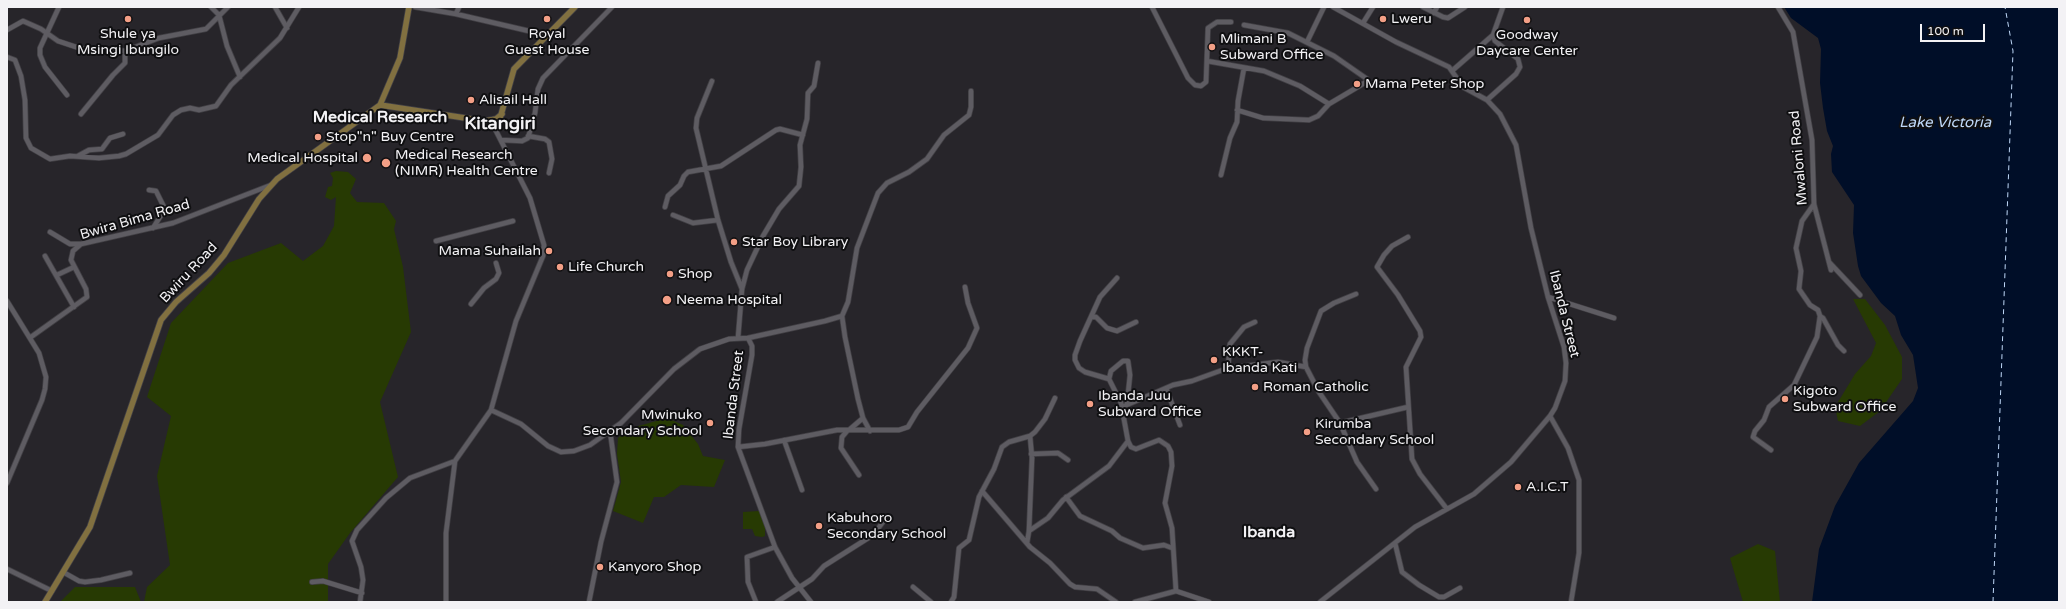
<!DOCTYPE html>
<html>
<head>
<meta charset="utf-8">
<style>
  body { margin:0 }
  #map { position:relative; width:2066px; height:609px; overflow:hidden; background:#27252a; font-family:"Varela Round",sans-serif }
  canvas { display:block }
  .frame { position:absolute; inset:0; border:8px solid #f3f2f5; pointer-events:none }
  .scale { position:absolute; left:1920px; top:24px; width:65px; height:18px; box-sizing:border-box; border:2px solid #f3f2f5; border-top:0; padding-left:5px; font-size:12px; line-height:14px; white-space:nowrap; color:#f3f2f5; -webkit-text-stroke:3px #0f0f11; paint-order:stroke }
</style>
</head>
<body>
<div id="map">
<canvas width="2066" height="609"></canvas>
<div class="frame"></div>
<div class="scale">100 m</div>
</div>
<script>
const ctx = document.querySelector('canvas').getContext('2d');
ctx.lineJoin = 'round';
function fill(path, color) { ctx.fillStyle = color; ctx.fill(path, 'evenodd'); }
const shape = rows => new Path2D(rows.map(r => 'M' + r).join(''));
function trace(path, color, width, dash) { ctx.strokeStyle = color; ctx.lineWidth = width; ctx.lineCap = dash ? 'butt' : 'round'; ctx.setLineDash(dash || []); ctx.stroke(path); }
function drawText(font, color, halo, rows, align = 'center') {
  ctx.font = font + ' "Varela Round",sans-serif'; ctx.lineWidth = 4; ctx.setLineDash([]); ctx.textBaseline = 'middle'; ctx.strokeStyle = halo; ctx.fillStyle = color; for (const [text, x, y, turn = 0] of rows) {
    ctx.save(); ctx.translate(x, y); ctx.rotate((+turn || 0) * Math.PI / 180); ctx.textAlign = isNaN(turn) ? turn : align; if (halo) ctx.strokeText(text, 0, 0); ctx.fillText(text, 0, 0); ctx.restore();
  }
}
const green = shape([
  [336,171,348,172,356,179,350,193,357,202,384,203,396,221,394,229,403,267,411,332,380,402,398,477,350,533,328,564,328,602,144,602,147,587,170,565,157,476,171,416,147,397,171,323,228,263,281,243,303,261,323,246,334,226,336,197,331,200,325,197,328,187,332,186,333,178,330,173],
  [1853,299,1865,299,1885,325,1902,357,1902,379,1880,411,1860,426,1838,421,1835,407,1855,374,1871,356,1876,343],
  [667,418,683,425,698,444,703,456,725,460,714,487,681,485,664,497,654,497,643,523,613,511,621,482,617,454,618,438,628,429],
  [759,511,765,524,765,536,762,537,755,536,752,529,743,529,743,512],
  [1758,544,1775,551,1780,602,1743,602,1730,558],
  [75,587,135,587,141,602,60,602]
]);
const water = shape([
  [1784,7,2059,7,2059,602,1812,602,1819,549,1835,506,1859,463,1913,401,1918,388,1913,355,1901,335,1895,316,1881,303,1861,276,1858,266,1853,233,1854,205,1832,172,1831,154,1833,146,1827,131,1823,108,1820,83,1821,49,1818,38,1791,18]
]);
const ferry = shape([
  [1993,602,2013,51,2005,7]
]);
const minor = shape([
  [59,7,40,48,40,55,45,67,67,95],
  [211,7,219,15,227,46,240,77],
  [275,7,287,28],
  [415,7,456,14,546,35],
  [1152,7,1188,78,1195,85,1201,86,1206,82,1208,28,1217,22,1231,22],
  [1423,7,1443,17,1448,18,1465,7],
  [1778,7,1793,32,1812,140,1814,204,1831,270],
  [1434,13,1437,7],
  [456,14,459,7],
  [1363,23,1373,7],
  [7,30,23,21,41,29,58,41,79,48,95,51,117,50,125,51,159,38,206,29,228,7],
  [1307,42,1324,7],
  [7,57,15,60,21,76,25,100,26,138,31,148,50,159,70,156,99,158,119,156,126,154,158,135,173,115,181,110,190,108,199,110,216,106,231,85,280,38,299,7],
  [1207,61,1264,71,1300,86,1329,104],
  [1453,70,1493,35,1503,7],
  [712,81,697,118,696,128,718,220,731,262,742,289],
  [1487,100,1516,74,1520,67,1518,59,1495,41,1493,35],
  [1237,110,1263,118,1309,120,1318,116,1329,104,1351,91,1366,82,1367,79,1334,56,1288,33,1244,25],
  [81,114,113,75,125,63,125,51],
  [528,136,545,139,549,142,552,159,549,173],
  [501,140,522,141,528,138,535,113,538,89,543,78,612,7],
  [78,156,89,150,102,149,110,138,123,134],
  [1221,175,1230,138,1237,122,1238,101,1244,68],
  [149,190,156,191,165,209,153,228],
  [665,207,668,196,680,185,684,176,688,172,721,166,776,130,780,129,803,135],
  [673,215,693,223,718,220],
  [50,232,70,244,81,244],
  [1408,237,1392,246,1384,255,1377,267,1398,295,1420,331,1421,337,1406,367,1412,459,1420,474,1447,509],
  [436,241,513,221],
  [45,256,74,307],
  [1829,262,1860,295],
  [57,275,74,267],
  [1117,278,1100,297,1080,341,1075,355,1075,360,1079,368,1085,372,1109,379,1121,403,1128,441,1131,447,1136,449,1159,440,1168,446,1171,452,1172,466,1165,503,1172,528,1176,591],
  [1356,294,1334,303,1321,311,1307,348,1305,360,1306,367,1319,392,1340,423,1357,462,1376,489],
  [1548,297,1614,318],
  [7,301,39,353,46,377,45,389,42,400,7,483],
  [471,304,484,288,496,279,499,273,496,263],
  [842,316,845,337,858,399,863,418,870,431],
  [1820,316,1823,318,1838,345,1844,351],
  [1091,317,1096,317,1107,328,1117,331,1136,322],
  [31,337,87,297,86,289,71,260,73,251,81,244,173,223,271,185],
  [738,338,742,289,747,270,763,236,779,209,799,186,801,167,800,145,807,119,808,93,814,86,818,63],
  [748,338,825,321,842,316,848,302,857,248,878,193,887,183,909,172,927,159,944,135,969,115,971,107,971,91],
  [1228,368,1230,344,1244,327,1255,322],
  [1109,379,1111,371,1123,361,1128,361,1130,375,1127,404],
  [1166,388,1180,425],
  [1122,407,1173,385,1192,381,1228,368,1278,362,1306,367],
  [491,410,521,424,548,446,561,452,574,451,590,445,621,423,674,369,700,349,729,339,748,338,752,346,752,355,739,429,738,447,775,547,792,578,811,602],
  [1550,416,1568,448,1579,480,1579,553,1571,602],
  [1340,423,1408,407],
  [849,430,863,418],
  [847,431,842,437,841,448,859,475],
  [784,440,802,490],
  [738,447,765,444,837,430,899,430,908,427,917,412,968,348,977,328,968,303,965,287],
  [1771,450,1753,437,1755,431,1764,420,1769,407,1794,385,1817,337,1820,316,1818,310,1810,305,1799,289,1801,271,1796,248,1802,221,1814,204],
  [1031,454,1058,453,1068,460],
  [982,491,1030,547,1050,563,1070,584,1075,587,1097,589,1116,602],
  [1066,497,1080,516,1112,531,1120,538,1143,548,1164,545,1172,548],
  [1029,531,1048,518,1063,500,1109,466,1128,441],
  [1027,543,1029,531,1032,458,1030,436],
  [1395,543,1402,572,1419,585,1439,597,1444,597,1460,588],
  [7,569,52,591],
  [63,572,79,581,85,582,101,580,130,573],
  [312,582,323,581,362,593],
  [913,587,931,602],
  [360,602,363,580,361,567,352,541,357,530,386,498,410,478,455,461],
  [446,602,446,533,455,461,491,410,516,321,543,256,544,245,530,198,494,127],
  [589,602,601,542,617,482,610,431],
  [756,602,748,582,747,557,775,547],
  [777,602,812,579,824,566,835,559,873,535,883,522],
  [951,602,954,597,959,548,969,540,979,497,994,469,1002,447,1009,442,1030,436,1035,432,1045,419,1055,398],
  [1135,602,1176,591,1209,602],
  [1320,602,1415,527,1474,494,1511,462,1550,416,1555,408,1565,381,1566,363,1564,347,1548,297,1531,228,1516,145,1500,114,1487,100,1463,87,1449,67,1396,42,1333,7]
]);
const major = shape([
  [380,105,485,121,496,119,502,114],
  [493,120,491,124,495,127,499,125,498,120],
  [499,122,514,69,575,7],
  [45,602,90,527,161,320,176,302,209,273,224,255,259,199,277,179,380,105,400,58,409,7]
]);
const markers = [
  [128,19,4,"#f39f86"],
  [547,19,4,"#f39f86"],
  [1383,19,4,"#f39f86"],
  [1527,20,4,"#f39f86"],
  [1212,47,4,"#f39f86"],
  [1357,84,4,"#f39f86"],
  [471,100,4,"#f39f86"],
  [318,137,4,"#f39f86"],
  [367,158,5,"#f39f86"],
  [386,163,5,"#f39f86"],
  [734,242,4,"#f39f86"],
  [549,251,4,"#f39f86"],
  [560,267,4,"#f39f86"],
  [670,274,4,"#f39f86"],
  [667,300,5,"#f39f86"],
  [1214,360,4,"#f39f86"],
  [1255,387,4,"#f39f86"],
  [1785,399,4,"#f39f86"],
  [1090,404,4,"#f39f86"],
  [710,423,4,"#f39f86"],
  [1307,432,4,"#f39f86"],
  [1518,487,4,"#f39f86"],
  [819,526,4,"#f39f86"],
  [600,567,4,"#f39f86"]
];
const poiNames = [
  ["Lweru",1391,19],
  ["Shule ya",128,34,"center"],
  ["Msingi Ibungilo",128,50,"center"],
  ["Royal",547,34,"center"],
  ["Guest House",547,50,"center"],
  ["Goodway",1527,35,"center"],
  ["Daycare Center",1527,51,"center"],
  ["Mlimani B",1220,39],
  ["Subward Office",1220,55],
  ["Mama Peter Shop",1365,84],
  ["Alisail Hall",479,100],
  ["Stop\"n\" Buy Centre",326,137],
  ["Medical Research",395,155],
  ["(NIMR) Health Centre",395,171],
  ["Medical Hospital",358,158,"right"],
  ["Star Boy Library",742,242],
  ["Mama Suhailah",541,251,"right"],
  ["Life Church",568,267],
  ["Shop",678,274],
  ["Neema Hospital",676,300],
  ["KKKT-",1222,352],
  ["Ibanda Kati",1222,368],
  ["Roman Catholic",1263,387],
  ["Kigoto",1793,391],
  ["Subward Office",1793,407],
  ["Ibanda Juu",1098,396],
  ["Subward Office",1098,412],
  ["Mwinuko",702,415,"right"],
  ["Secondary School",702,431,"right"],
  ["Kirumba",1315,424],
  ["Secondary School",1315,440],
  ["A.I.C.T",1526,487],
  ["Kabuhoro",827,518],
  ["Secondary School",827,534],
  ["Kanyoro Shop",608,567]
];
const streetNames = [
  ["Mwaloni Road",1799,158,-95],
  ["Bwira Bima Road",135,220,-16],
  ["Bwiru Road",189,273,-47],
  ["Ibanda Street",1564,314,76],
  ["Ibanda Street",734,395,-83]
];
const waterNames = [
  ["Lake Victoria",1945,123]
];
const quarterNames = [
  ["Medical Research",380,118],
  ["Ibanda",1269,533]
];
const districtNames = [
  ["Kitangiri",500,124]
];
fill(green, '#273a03');
fill(water, '#000e28');
trace(ferry, '#bfd8f8', 1, [5, 4]);
trace(minor, '#424045', 6);
trace(major, '#424045', 7);
trace(minor, '#5e5c62', 4.5);
trace(major, '#817040', 5.5);
for (const [x, y, r, color] of markers) { const dot = new Path2D(); dot.arc(x, y, r, 0, 2 * Math.PI); ctx.fillStyle = color; ctx.fill(dot); trace(dot, '#0f0f11', 1.5); }
drawText('14px', '#f3f2f5', '#0f0f11', poiNames, 'left');
drawText('14px', '#f3f2f5', '#0f0f11', streetNames);
drawText('italic 15px', '#bfd8f8', '#0f0f11', waterNames);
drawText('bold 16px', '#f3f2f5', '#0f0f11', quarterNames);
drawText('bold 18px', '#f3f2f5', '#0f0f11', districtNames);
</script>
</body>
</html>
